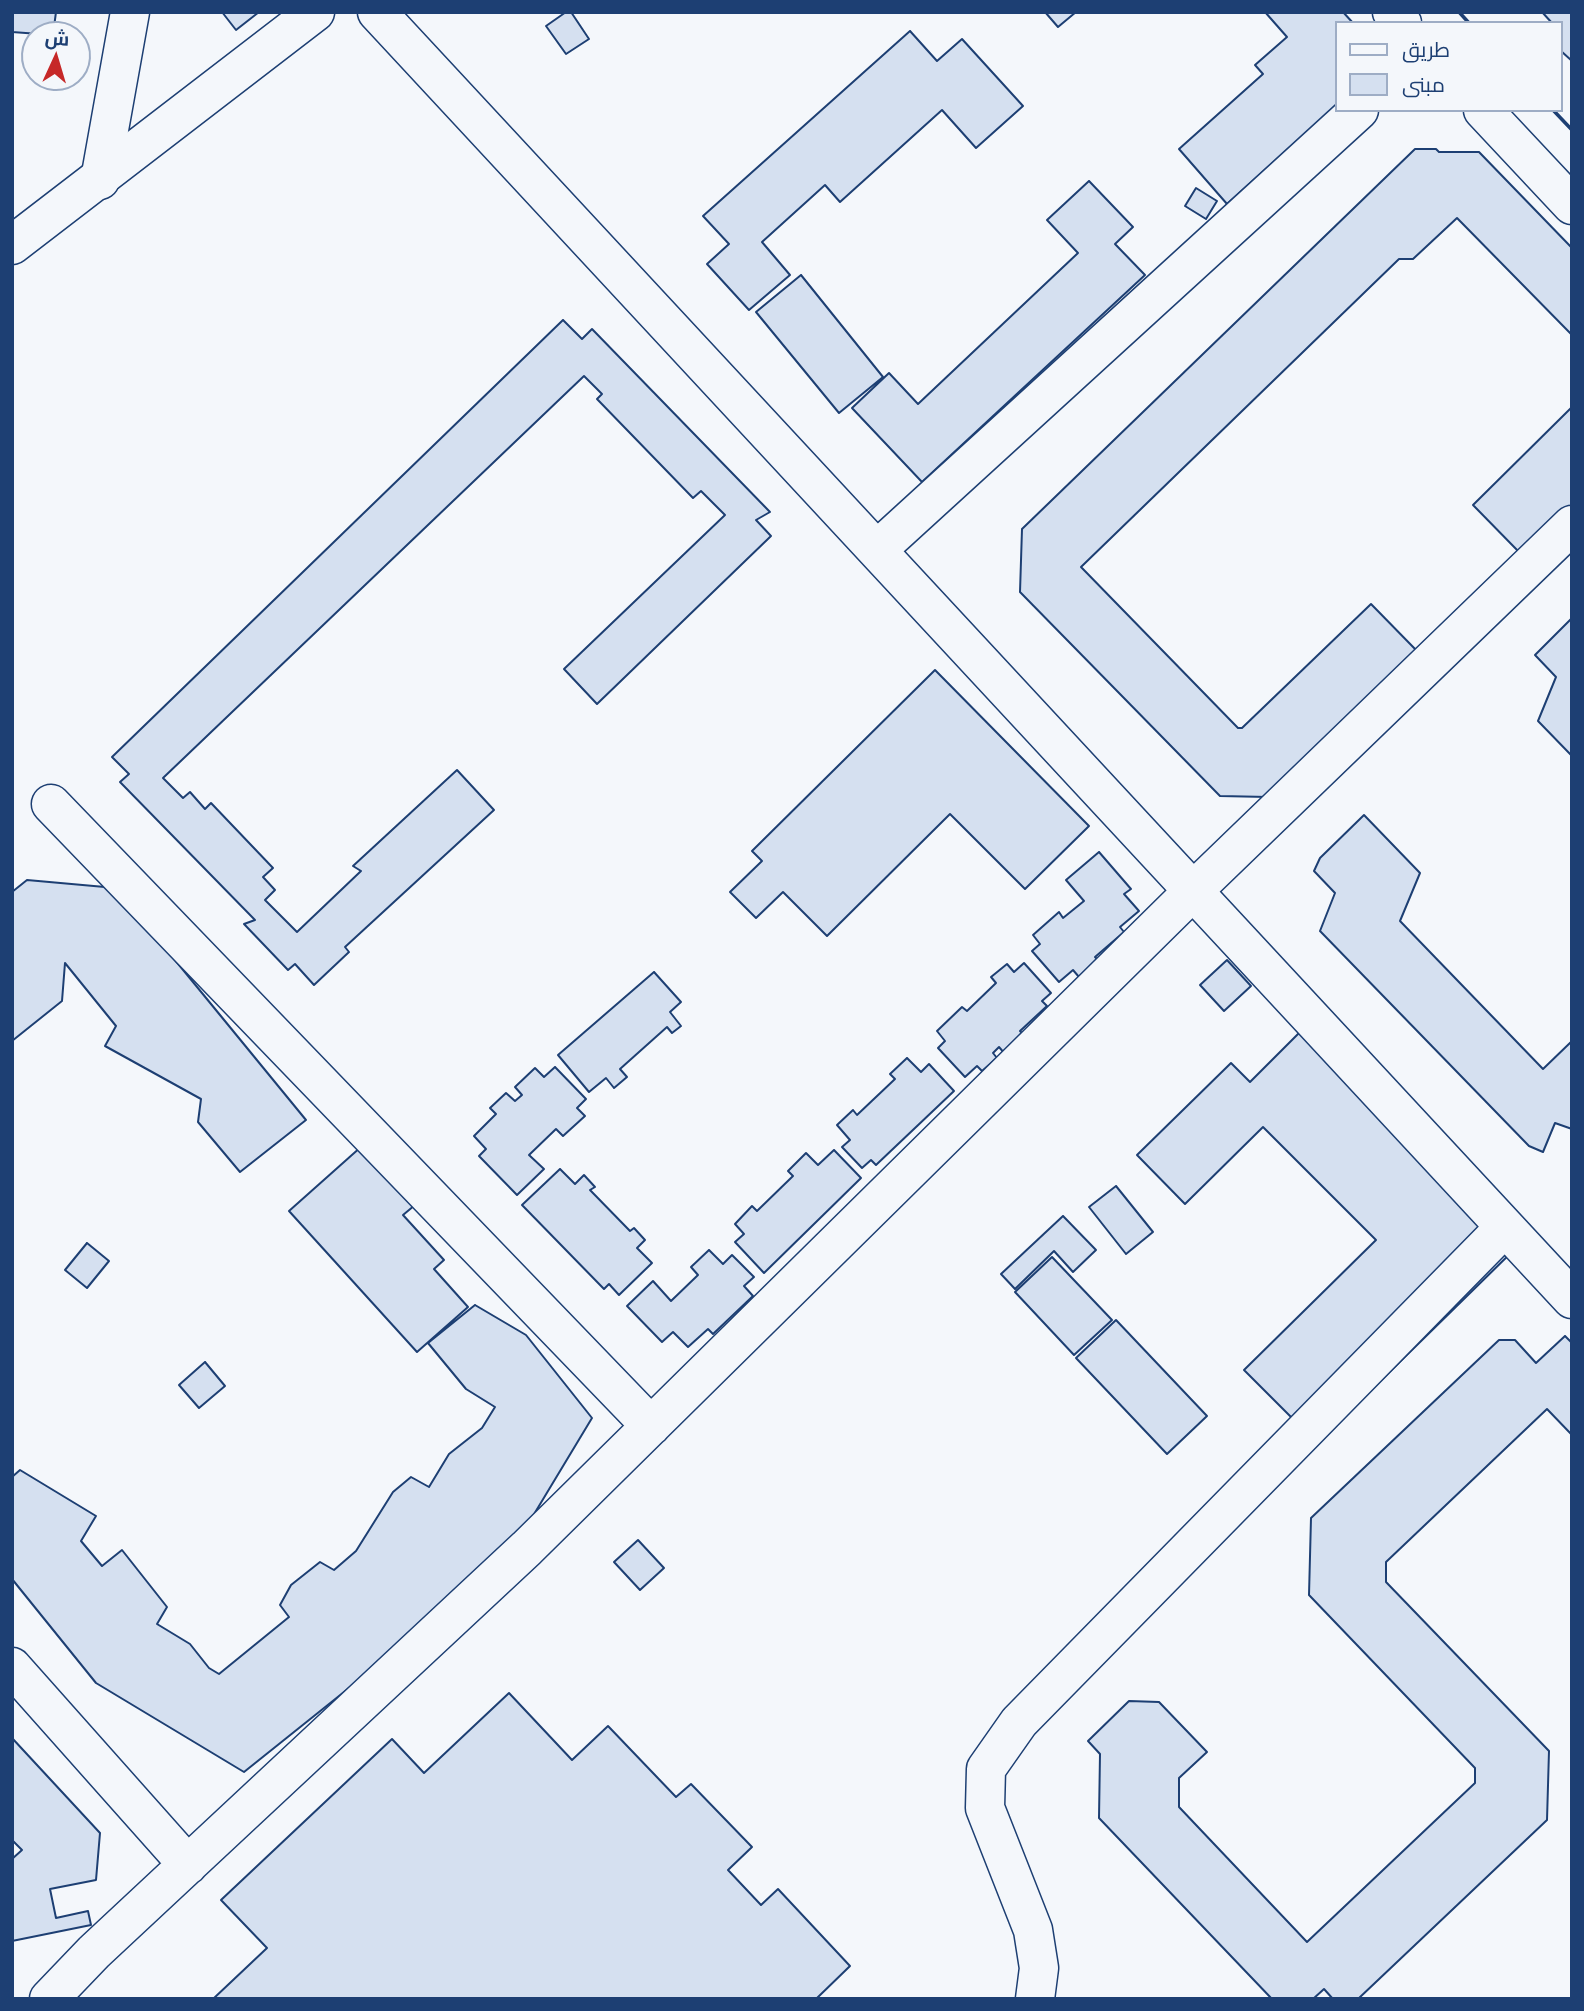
<!DOCTYPE html>
<html>
<head>
<meta charset="utf-8">
<style>
  body { margin:0 }
  #map { position:relative; width:1584px; height:2011px; overflow:hidden; background:#f4f7fb; font-family:Literata,Cairo,serif }
  canvas { display:block }
  .frame { position:absolute; inset:0; border:14px solid #1d3f73; pointer-events:none }
  .legend { position:absolute; left:1335px; top:21px; width:228px; height:91px; box-sizing:border-box; background:#f4f7fb; border:2px solid #9eadc5; margin:0; padding:9px 12px; list-style:none; font-size:21px; color:#1d3f73 }
  .legend li { display:flex; align-items:center; gap:14px; height:35px }
  .legend b { width:35px; border:2px solid #9eadc5 }
  .north { position:absolute; left:21px; top:21px; width:70px; height:70px; box-sizing:border-box; background:#f4f7fb; border:2px solid #9eadc5; border-radius:50%; rotate:4deg; font-size:19px; font-weight:700; line-height:28px; text-align:center; color:#1d3f73 }
  .north::after { content:''; display:block; margin:auto; width:24px; height:32px; background:#c62828; clip-path:polygon(50% 0,100% 100%,50% 72%,0 100%) }
</style>
</head>
<body>
<div id="map">
<canvas width="1584" height="2011"></canvas>
<div class="frame"></div>
<ul class="legend">
<li><b style="height:9px;background:#f4f7fb"></b>طريق</li>
<li><b style="height:19px;background:#d5e0f0"></b>مبنى</li>
</ul>
<div class="north">ش</div>
</div>
<script>
const ctx = document.querySelector('canvas').getContext('2d');
ctx.lineJoin = 'round';
function fill(path, color) { ctx.fillStyle = color; ctx.fill(path, 'evenodd'); }
const shape = rows => new Path2D(rows.map(r => 'M' + r).join(''));
function trace(path, color, width, dash) { ctx.strokeStyle = color; ctx.lineWidth = width; ctx.lineCap = dash ? 'butt' : 'round'; ctx.setLineDash(dash || []); ctx.stroke(path); }
const building = shape([
  [12,12,56,12,53,35,12,32,12,12],
  [222,12,259,12,236,30,222,12],
  [566,12,571,12,589,39,566,54,546,26,566,12],
  [1045,12,1076,12,1058,27,1045,12],
  [1265,12,1343,12,1353,23,1337,23,1337,105,1227,204,1179,149,1263,74,1255,65,1287,37,1265,12],
  [1542,12,1572,12,1572,61,1561,51,1561,23,1552,23,1542,12],
  [910,31,937,61,962,39,1023,106,976,148,942,110,840,202,825,185,762,242,790,275,749,310,707,264,729,244,703,216,910,31],
  [1415,149,1436,149,1439,152,1479,152,1572,248,1572,335,1457,218,1413,259,1399,259,1081,567,1238,728,1242,728,1371,604,1418,652,1268,797,1220,796,1020,592,1022,529,1415,149],
  [1089,181,1133,227,1115,244,1145,275,922,482,852,408,889,373,918,404,1078,253,1047,220,1089,181],
  [1196,188,1217,201,1206,219,1185,206,1196,188],
  [801,275,883,377,839,413,756,312,801,275],
  [563,320,582,339,592,329,770,512,756,520,771,536,597,704,564,669,725,515,701,491,693,498,597,399,602,394,584,376,163,778,183,798,190,792,205,809,211,803,273,868,263,877,275,890,265,900,297,932,361,871,353,866,457,770,494,810,345,947,349,952,314,985,295,964,288,970,244,924,255,920,120,782,129,774,112,757,563,320],
  [1572,407,1572,519,1520,553,1473,505,1572,407],
  [1572,618,1572,756,1538,721,1556,677,1535,655,1572,618],
  [935,670,1089,826,1025,889,950,814,827,936,783,892,756,918,730,892,762,861,752,851,935,670],
  [1364,815,1420,873,1400,921,1543,1069,1572,1041,1572,1129,1555,1123,1543,1152,1529,1146,1320,931,1335,893,1314,871,1320,858,1364,815],
  [1099,852,1131,889,1124,894,1139,911,1120,927,1124,932,1095,957,1098,960,1079,977,1073,970,1059,982,1032,951,1040,944,1033,935,1059,912,1063,918,1084,901,1066,880,1099,852],
  [27,880,116,888,306,1120,240,1172,198,1122,201,1099,105,1046,116,1026,65,963,62,1001,12,1041,12,892,27,880],
  [1227,960,1251,986,1224,1011,1200,985,1227,960],
  [1024,963,1051,993,1042,1001,1047,1006,1020,1031,1025,1036,1005,1054,999,1047,993,1053,997,1058,982,1071,977,1066,965,1077,938,1048,945,1041,937,1031,962,1007,967,1011,996,983,991,977,1007,964,1014,972,1024,963],
  [654,972,681,1002,670,1012,681,1026,672,1033,667,1027,620,1069,627,1077,614,1088,606,1078,589,1092,558,1055,654,972],
  [1303,1029,1518,1246,1317,1443,1244,1370,1376,1240,1263,1127,1185,1204,1137,1155,1231,1063,1250,1082,1303,1029],
  [907,1058,921,1072,929,1064,954,1091,876,1165,871,1160,862,1168,842,1147,850,1140,837,1125,853,1110,857,1115,895,1079,890,1074,907,1058],
  [555,1067,586,1099,577,1108,585,1116,563,1136,556,1129,529,1155,544,1169,517,1195,479,1156,486,1149,474,1136,496,1114,490,1108,506,1093,515,1101,522,1095,515,1087,535,1068,544,1077,555,1067],
  [362,1146,415,1205,403,1215,444,1260,434,1269,468,1307,417,1352,289,1211,362,1146],
  [834,1150,861,1178,764,1273,735,1242,744,1234,735,1224,752,1206,757,1211,793,1176,788,1171,806,1153,818,1165,834,1150],
  [560,1169,575,1184,584,1175,595,1187,590,1190,630,1231,634,1228,645,1240,637,1248,652,1263,619,1295,609,1284,604,1289,522,1205,560,1169],
  [1116,1186,1153,1232,1126,1254,1089,1207,1116,1186],
  [1063,1216,1096,1250,1073,1272,1054,1251,1015,1289,1001,1274,1063,1216],
  [87,1243,109,1261,87,1288,65,1270,87,1243],
  [709,1250,723,1264,732,1255,754,1277,744,1286,753,1296,713,1334,708,1329,688,1347,673,1332,662,1342,627,1306,653,1281,671,1301,698,1275,691,1267,709,1250],
  [1052,1257,1112,1320,1074,1355,1015,1292,1052,1257],
  [475,1305,526,1335,592,1418,504,1564,244,1772,96,1683,12,1579,12,1477,20,1470,96,1516,81,1541,102,1566,122,1550,167,1607,157,1624,190,1644,209,1668,219,1674,289,1617,280,1605,291,1585,320,1562,334,1570,356,1551,393,1492,411,1477,429,1487,449,1454,482,1428,495,1407,466,1389,428,1343,475,1305],
  [1116,1320,1207,1416,1167,1454,1076,1358,1116,1320],
  [1565,1336,1572,1343,1572,1435,1547,1409,1386,1562,1386,1582,1549,1751,1547,1820,1358,1999,1333,1999,1324,1989,1313,1999,1272,1999,1099,1818,1100,1754,1088,1741,1129,1701,1159,1702,1207,1752,1179,1778,1179,1807,1307,1942,1475,1783,1475,1768,1309,1595,1311,1518,1499,1340,1515,1340,1536,1363,1565,1336],
  [205,1362,225,1386,199,1408,179,1385,205,1362],
  [638,1540,664,1568,640,1590,614,1562,638,1540],
  [509,1693,572,1760,608,1726,676,1797,691,1784,752,1847,728,1870,761,1905,778,1889,850,1966,816,1999,213,1999,267,1948,221,1900,392,1739,424,1773,509,1693],
  [12,1738,100,1833,96,1880,50,1889,56,1918,88,1911,91,1925,12,1941,12,1859,22,1850,12,1840,12,1738]
]);
const minor = shape([
  [377,12,1572,1299],
  [1392,12,1402,23],
  [1483,110,1572,205],
  [100,180,130,12],
  [877,550,1359,110],
  [51,804,651,1426],
  [12,1667,188,1865],
  [49,1999,94,1952,527,1548,1193,891,1572,525],
  [1035,1999,1039,1968,1033,1930,985,1808,986,1769,1019,1722,1505,1227]
]);
const major = shape([
  [12,245,315,12]
]);
const wall = shape([
  [1459,12,1469,23],
  [1553,110,1572,130]
]);
fill(building, '#d5e0f0');
trace(building, '#1d3f73', 2);
trace(minor, '#1d3f73', 41);
trace(major, '#1d3f73', 41);
trace(minor, '#f4f7fb', 38);
trace(major, '#f4f7fb', 38);
trace(wall, '#1d3f73', 3.5);
</script>
</body>
</html>
